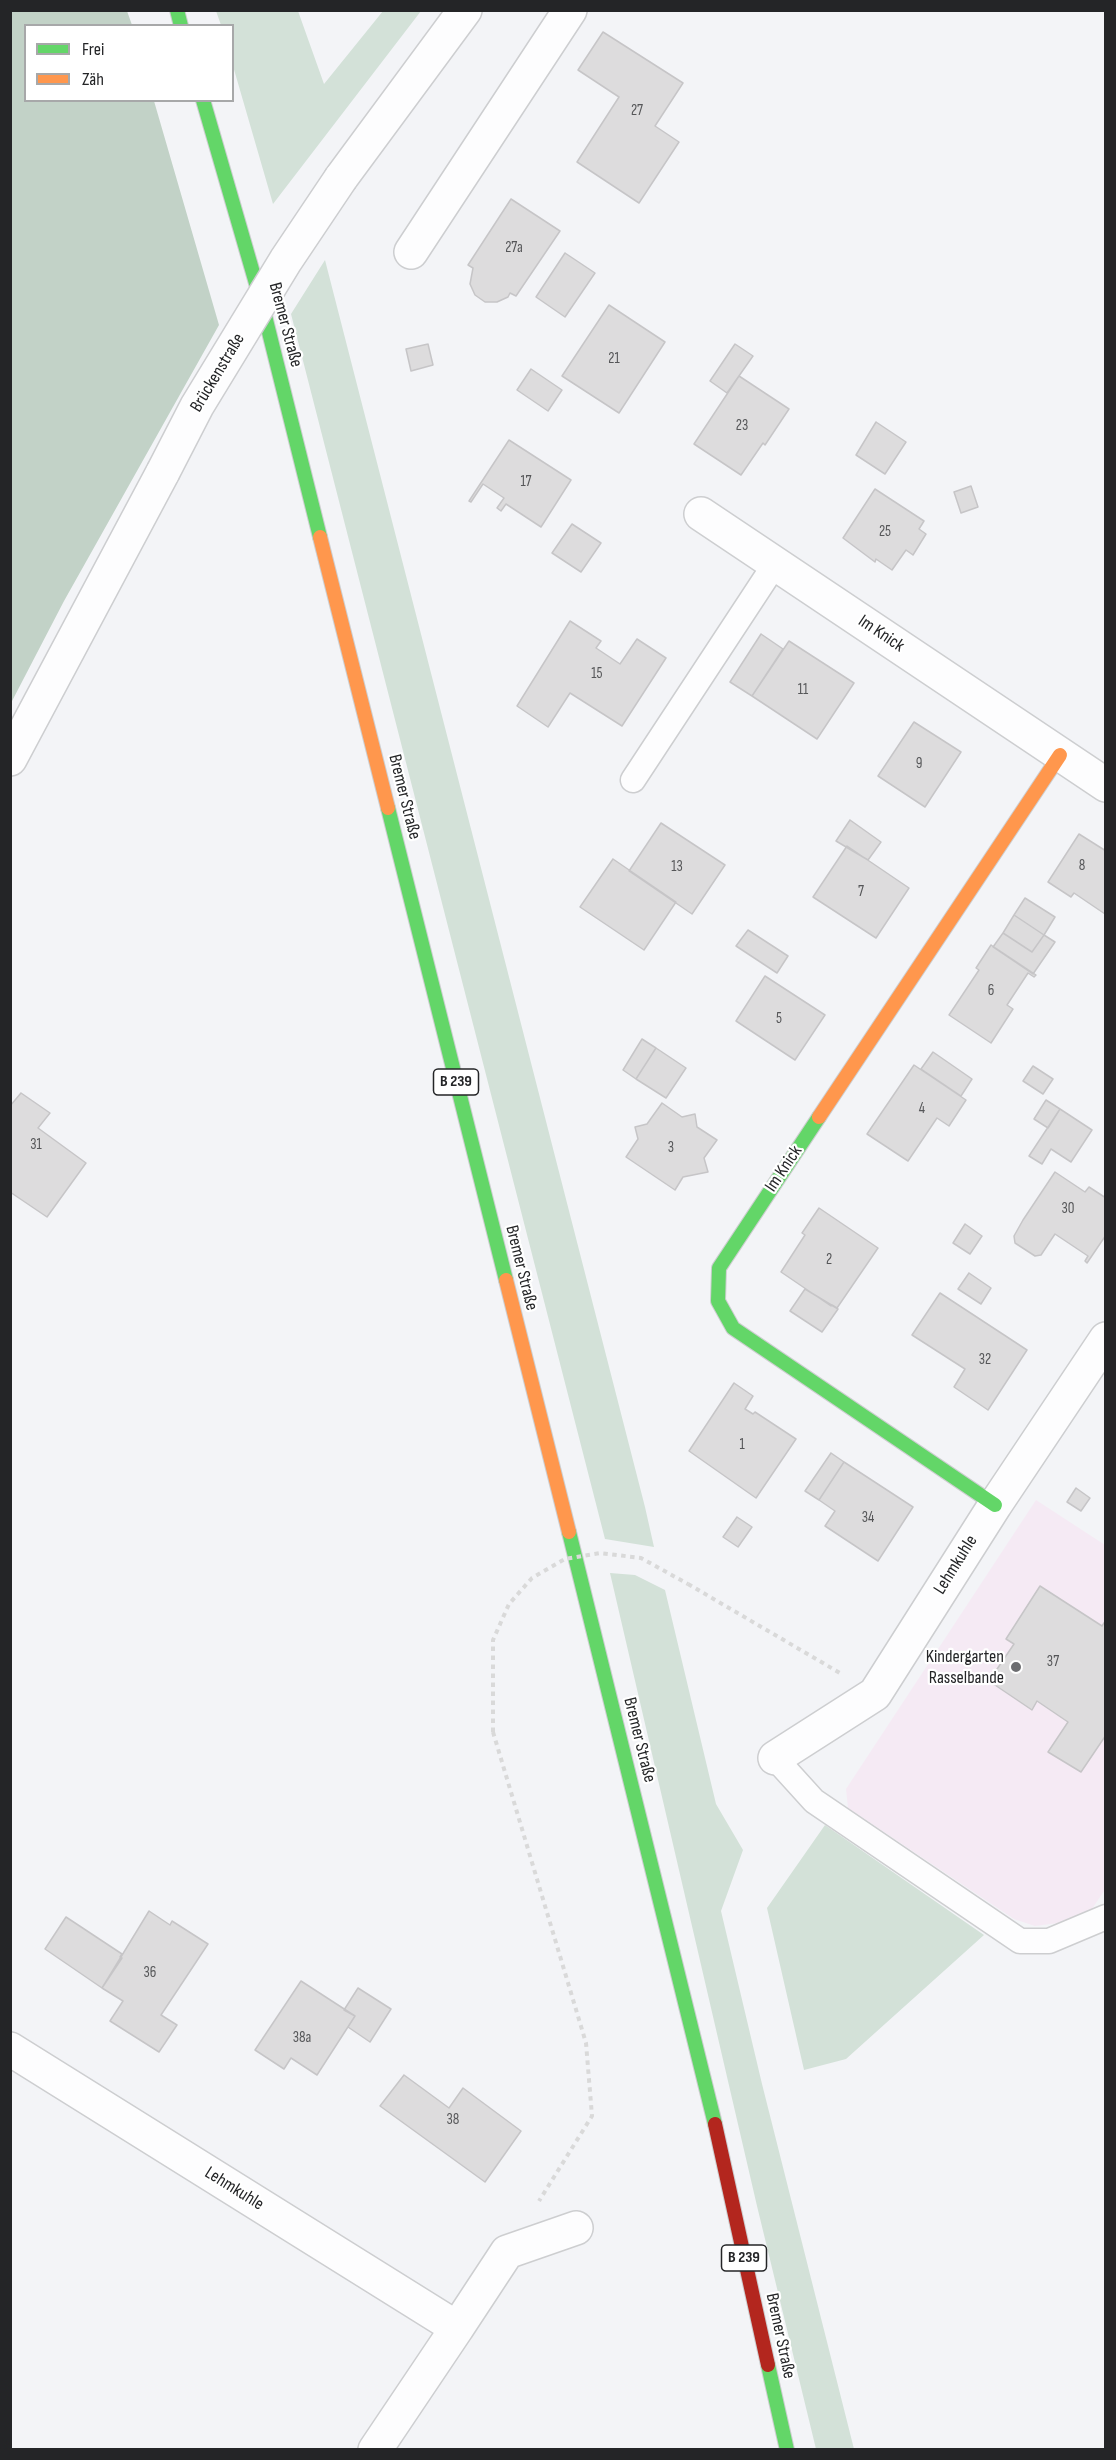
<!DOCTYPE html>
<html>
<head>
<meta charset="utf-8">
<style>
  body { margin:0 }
  #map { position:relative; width:1116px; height:2460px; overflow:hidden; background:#f3f4f7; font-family:"Sofia Sans Condensed",sans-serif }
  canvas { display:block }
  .frame { position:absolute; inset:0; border:12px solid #242527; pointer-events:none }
  .legend { position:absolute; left:24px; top:24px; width:210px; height:78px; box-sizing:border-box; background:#fff; border:2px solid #a7a8a9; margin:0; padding:8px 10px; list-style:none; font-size:18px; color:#242527 }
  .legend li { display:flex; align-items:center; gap:12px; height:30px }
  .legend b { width:30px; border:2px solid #a7a8a9 }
</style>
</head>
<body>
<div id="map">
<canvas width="1116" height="2460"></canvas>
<div class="frame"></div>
<ul class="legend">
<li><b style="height:8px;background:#63d668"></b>Frei</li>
<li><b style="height:8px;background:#ff974d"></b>Zäh</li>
</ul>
</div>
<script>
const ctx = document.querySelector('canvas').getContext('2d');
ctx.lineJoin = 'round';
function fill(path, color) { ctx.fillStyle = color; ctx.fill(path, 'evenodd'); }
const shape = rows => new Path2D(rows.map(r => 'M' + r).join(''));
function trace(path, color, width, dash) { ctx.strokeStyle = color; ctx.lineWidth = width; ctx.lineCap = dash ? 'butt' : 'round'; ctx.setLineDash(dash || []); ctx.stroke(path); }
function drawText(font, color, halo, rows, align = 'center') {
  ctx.font = font + ' "Sofia Sans Condensed",sans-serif'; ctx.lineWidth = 4.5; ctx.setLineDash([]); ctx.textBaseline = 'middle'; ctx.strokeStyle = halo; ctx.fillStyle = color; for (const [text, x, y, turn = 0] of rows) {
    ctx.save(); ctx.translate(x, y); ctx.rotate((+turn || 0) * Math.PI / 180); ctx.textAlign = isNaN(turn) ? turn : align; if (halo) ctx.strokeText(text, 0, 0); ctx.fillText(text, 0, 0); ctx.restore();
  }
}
const education = shape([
  [1036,1500,1105,1545,1106,1888,1092,1909,1058,1923,1035,1926,1014,1919,848,1808,846,1789]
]);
const green = shape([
  [216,11,298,11,324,84,383,11,421,11,273,204,233,66,232,26,221,25],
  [325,260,645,1507,654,1547,605,1539,291,314],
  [610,1573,635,1575,665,1590,716,1804,743,1850,721,1911,762,2084,854,2449,816,2449,757,2206],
  [825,1825,984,1935,846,2059,804,2070,767,1908]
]);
const forest = shape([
  [11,10,127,11,132,25,26,26,26,100,154,101,219,325,64,601,11,703]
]);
const building = shape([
  [603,32,683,83,655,126,679,142,639,203,577,162,619,97,578,70,603,32],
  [511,199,560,231,516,296,510,293,508,297,497,302,485,302,475,295,470,284,473,268,468,265,511,199],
  [565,253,595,273,565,317,536,297,565,253],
  [609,305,665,342,619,413,562,376,609,305],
  [428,344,433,365,411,371,406,349,428,344],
  [735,344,753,356,727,393,710,381,735,344],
  [531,369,562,390,548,411,517,390,531,369],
  [739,376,789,409,765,445,763,443,741,475,694,444,739,376],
  [876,422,906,442,885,474,856,455,876,422],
  [509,440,571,480,541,527,506,504,501,511,497,508,504,498,483,484,471,502,469,501,509,440],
  [971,486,978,507,961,513,954,492,971,486],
  [875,489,924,521,919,529,926,534,913,555,906,550,892,570,876,559,875,562,843,538,875,489],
  [572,524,601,543,581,572,552,553,572,524],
  [570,621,601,641,596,648,620,664,637,639,666,658,622,726,570,693,548,727,517,706,570,621],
  [761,634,783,649,752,696,730,682,761,634],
  [789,641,854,683,817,739,752,696,789,641],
  [914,722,961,752,925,807,878,776,914,722],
  [850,820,881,842,868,860,836,841,850,820],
  [661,823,725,865,692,914,629,871,661,823],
  [1079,834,1106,851,1106,918,1105,919,1105,914,1074,893,1071,897,1048,882,1079,834],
  [847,846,909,888,876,938,813,897,847,846],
  [613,859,676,902,644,950,580,907,613,859],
  [1025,898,1055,917,1044,935,1014,915,1025,898],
  [1014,915,1044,935,1032,952,1003,933,1014,915],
  [748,930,788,956,777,973,736,946,748,930],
  [1003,933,1032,952,1044,935,1055,942,1033,974,993,947,1003,933],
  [991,945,1036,975,1034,977,1028,973,1007,1005,1013,1009,991,1043,949,1015,979,970,976,968,991,945],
  [765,976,825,1015,795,1060,736,1021,765,976],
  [642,1039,656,1048,636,1079,623,1070,642,1039],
  [656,1048,686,1068,666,1098,636,1079,656,1048],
  [933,1052,972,1079,961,1096,921,1069,933,1052],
  [914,1065,966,1100,949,1126,937,1118,908,1161,867,1134,914,1065],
  [1033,1066,1053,1079,1043,1094,1023,1081,1033,1066],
  [21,1093,50,1113,38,1128,86,1163,47,1217,10,1192,10,1106,21,1093],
  [1046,1100,1060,1109,1048,1128,1034,1119,1046,1100],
  [662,1103,682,1117,695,1114,697,1127,717,1140,704,1158,708,1172,683,1177,675,1190,626,1157,638,1139,635,1127,647,1124,662,1103],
  [1060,1109,1092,1130,1071,1162,1051,1149,1042,1164,1029,1156,1060,1109],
  [1055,1172,1085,1192,1089,1187,1106,1198,1106,1235,1087,1263,1085,1261,1088,1256,1055,1234,1041,1255,1035,1256,1015,1243,1014,1236,1023,1220,1055,1172],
  [819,1208,878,1248,837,1308,832,1305,831,1306,781,1272,805,1235,802,1233,819,1208],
  [965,1224,982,1236,970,1254,953,1243,965,1224],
  [969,1273,991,1288,981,1304,958,1289,969,1273],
  [805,1289,838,1309,822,1332,790,1311,805,1289],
  [940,1293,1027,1350,988,1410,954,1387,965,1369,912,1335,940,1293],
  [734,1383,753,1396,745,1409,753,1414,755,1412,796,1439,756,1498,689,1451,734,1383],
  [831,1453,844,1462,819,1500,805,1491,831,1453],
  [844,1462,913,1507,878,1561,825,1526,835,1511,819,1500,844,1462],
  [1076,1488,1090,1498,1081,1511,1067,1502,1076,1488],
  [737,1517,752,1527,738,1547,723,1537,737,1517],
  [1040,1586,1102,1626,1106,1620,1106,1735,1081,1772,1048,1752,1068,1722,1037,1701,1032,1710,989,1681,1014,1644,1006,1639,1040,1586],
  [149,1911,170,1925,172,1921,208,1944,161,2015,177,2025,159,2052,110,2021,123,2001,102,1988,149,1911],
  [66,1917,122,1954,120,1957,122,1958,102,1988,45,1949,66,1917],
  [301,1981,355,2016,317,2075,291,2058,284,2069,255,2050,301,1981],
  [358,1988,391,2009,370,2042,348,2027,355,2016,344,2010,358,1988],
  [404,2075,449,2108,463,2088,521,2131,485,2182,380,2106,404,2075]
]);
const path = shape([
  [688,1584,840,1673],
  [493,1732,586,2043,592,2116,539,2201]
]);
const lane = shape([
  [633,780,775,564],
  [775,1758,814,1801,1020,1941,1049,1941,1106,1917]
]);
const street = shape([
  [341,178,465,10],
  [411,252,570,10],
  [701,514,1106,785],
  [10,759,163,472],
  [775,1758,875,1694,995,1505,1106,1339],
  [10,2049,457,2328,375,2450],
  [457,2328,507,2252,576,2228]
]);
const fast = shape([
  [177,10,181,26],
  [203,100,262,304,320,537],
  [388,808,506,1280],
  [819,1117,719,1268,718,1301,733,1328,995,1505],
  [569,1532,715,2124],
  [768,2365,787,2450]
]);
const slow = shape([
  [320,537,388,808],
  [819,1117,1060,755],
  [506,1280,569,1532]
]);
const jam = shape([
  [715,2124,768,2365]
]);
const pathBridge = shape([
  [493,1732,493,1640,509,1604,532,1578,565,1559,600,1553,641,1558,688,1584]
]);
const streetBridge = shape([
  [163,472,197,406,286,260,341,178]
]);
const markers = [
  [1016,1667,6,"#6c6d70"]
];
const numberNames = [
  ["27",637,111],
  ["27a",514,248],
  ["21",614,359],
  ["23",742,426],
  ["17",526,482],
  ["25",885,532],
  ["15",597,674],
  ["11",803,690],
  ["9",919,764],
  ["8",1082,866],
  ["13",677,867],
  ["7",861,892],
  ["6",991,991],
  ["5",779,1019],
  ["4",922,1109],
  ["31",36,1145],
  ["3",671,1148],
  ["30",1068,1209],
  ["2",829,1260],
  ["32",985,1360],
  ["1",742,1445],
  ["34",868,1518],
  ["37",1053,1662],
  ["36",150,1973],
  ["38a",302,2038],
  ["38",453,2120]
];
const shields = [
  [456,1082,45],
  [744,2258,45]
];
const shieldNames = [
  ["B 239",456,1082],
  ["B 239",744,2258]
];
const streetNames = [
  ["Bremer Straße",285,325,75],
  ["Brückenstraße",218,373,-59],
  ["Im Knick",881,634,34],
  ["Bremer Straße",404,797,76],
  ["Im Knick",784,1169,-56],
  ["Bremer Straße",521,1268,76],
  ["Lehmkuhle",956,1565,-58],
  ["Bremer Straße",639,1740,76],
  ["Lehmkuhle",234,2189,32],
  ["Bremer Straße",780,2336,78]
];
const poiNames = [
  ["Kindergarten",1004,1657],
  ["Rasselbande",1004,1678]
];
fill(education, '#f5eaf4');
fill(green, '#d3e1d8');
fill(forest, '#c2d2c7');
fill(building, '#dddcdd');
trace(building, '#c6c5c7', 1.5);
trace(lane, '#cdced0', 27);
trace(street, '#cdced0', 36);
trace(fast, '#cdced0', 16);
trace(slow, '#cdced0', 16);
trace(jam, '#cdced0', 16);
trace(path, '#d9d9d9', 4, [4.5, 4.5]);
trace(lane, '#fdfdfe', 24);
trace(street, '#fdfdfe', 33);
trace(fast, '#63d668', 14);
trace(slow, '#ff974d', 14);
trace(jam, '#b3261e', 14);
trace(streetBridge, '#cdced0', 36, []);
trace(pathBridge, '#d9d9d9', 4, [4.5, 4.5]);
trace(streetBridge, '#fdfdfe', 33);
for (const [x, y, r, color] of markers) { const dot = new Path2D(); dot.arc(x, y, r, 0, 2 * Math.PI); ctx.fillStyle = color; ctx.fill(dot); trace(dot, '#fff', 2); }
drawText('15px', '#555658', null, numberNames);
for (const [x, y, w] of shields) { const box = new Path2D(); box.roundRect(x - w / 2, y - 13, w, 26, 4.5); ctx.fillStyle = '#fff'; ctx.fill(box); trace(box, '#242527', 1.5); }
drawText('bold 16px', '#242527', null, shieldNames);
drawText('18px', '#242527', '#fff', streetNames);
drawText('18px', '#242527', '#fff', poiNames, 'right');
</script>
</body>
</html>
